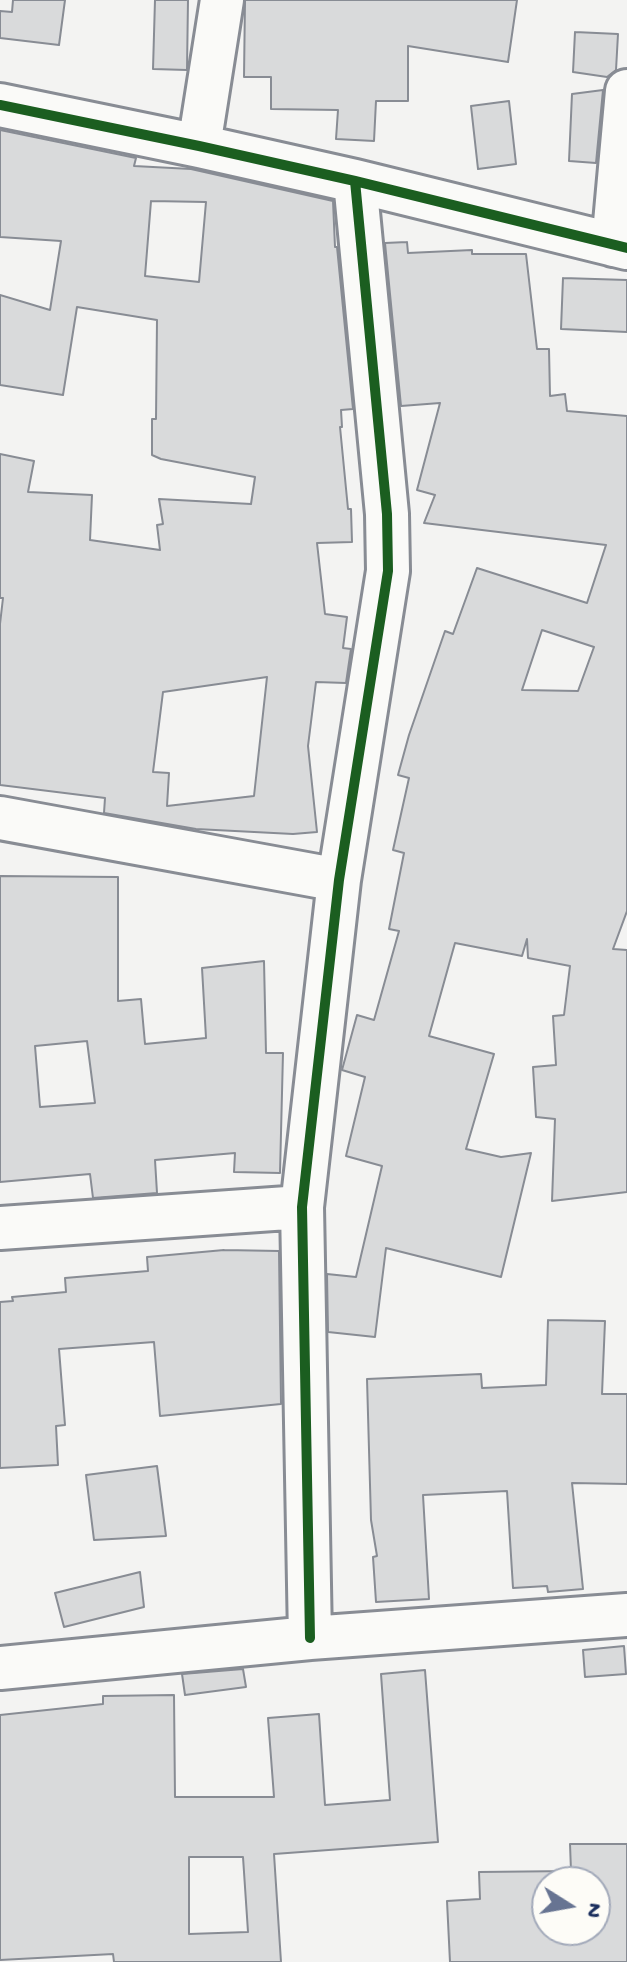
<!DOCTYPE html>
<html>
<head>
<meta charset="utf-8">
<style>
  body { margin:0 }
  #map { position:relative; width:627px; height:1962px; overflow:hidden; background:#f3f3f2; font-family:"Gochi Hand",sans-serif }
  canvas { display:block }
  .north { position:absolute; left:531px; top:1866px; width:80px; height:80px; box-sizing:border-box; background:#fdfcf7; border:2px solid #a3aaba; border-radius:50%; rotate:101deg; font-size:22px; font-weight:700; line-height:32px; text-align:center; color:#1b2f5e }
  .north::after { content:''; display:block; margin:auto; width:28px; height:36px; background:#677492; clip-path:polygon(50% 0,100% 100%,50% 72%,0 100%) }
</style>
</head>
<body>
<div id="map">
<canvas width="627" height="1962"></canvas>
<div class="north">N</div>
</div>
<script>
const ctx = document.querySelector('canvas').getContext('2d');
ctx.lineJoin = 'round';
function fill(path, color) { ctx.fillStyle = color; ctx.fill(path, 'evenodd'); }
const shape = rows => new Path2D(rows.map(r => 'M' + r).join(''));
function trace(path, color, width, dash) { ctx.strokeStyle = color; ctx.lineWidth = width; ctx.lineCap = dash ? 'butt' : 'round'; ctx.setLineDash(dash || []); ctx.stroke(path); }
const building = shape([
  [13,0,65,0,59,45,0,38,0,11,12,12,13,0],
  [155,0,188,0,187,70,153,69,155,0],
  [245,0,517,0,508,62,408,46,408,101,376,101,374,141,336,139,338,110,271,109,271,77,244,77,245,0],
  [575,32,618,34,616,70,607,77,573,72,575,32],
  [603,90,596,163,569,161,572,94,603,90],
  [509,101,516,164,478,169,471,106,509,101],
  [0,130,136,158,134,166,191,169,333,201,335,247,337,247,353,409,341,410,342,427,340,427,348,509,351,509,352,542,317,543,325,614,347,617,343,648,351,649,346,683,316,682,308,746,317,832,293,834,196,829,104,813,105,798,0,785,0,624,3,598,0,598,0,454,34,461,28,492,92,495,90,540,160,550,157,525,163,524,159,499,251,504,255,477,161,459,152,455,152,419,156,419,157,320,77,307,63,395,0,385,0,295,50,310,61,241,0,237,0,130],
  [151,201,206,202,199,282,145,276,151,201],
  [267,677,254,796,167,806,169,773,153,772,163,692,267,677],
  [407,242,408,253,472,250,472,254,526,254,537,349,549,349,550,396,565,394,567,411,627,416,627,911,613,949,627,950,627,1192,552,1201,555,1119,536,1117,533,1067,556,1065,553,1016,564,1015,570,966,528,958,527,939,522,956,455,943,429,1036,494,1054,466,1149,501,1157,531,1153,501,1277,386,1248,375,1337,328,1332,327,1274,356,1277,382,1166,346,1156,365,1077,342,1070,357,1015,374,1020,399,931,389,929,404,853,393,850,409,778,398,775,409,735,445,631,453,634,477,568,587,603,606,545,424,523,435,495,417,490,440,403,401,406,385,243,407,242],
  [542,630,594,647,578,691,522,690,542,630],
  [563,278,627,280,627,332,561,329,563,278],
  [0,876,118,877,118,1001,141,999,145,1044,206,1038,202,968,264,961,266,1053,283,1053,280,1173,234,1172,235,1153,155,1160,157,1193,93,1198,90,1174,0,1182,0,876],
  [87,1041,95,1103,40,1107,35,1046,87,1041],
  [224,1250,279,1251,281,1404,160,1416,154,1342,59,1349,65,1425,56,1426,58,1465,0,1468,0,1302,13,1301,12,1297,66,1292,65,1278,148,1271,147,1257,224,1250],
  [548,1320,605,1321,602,1394,627,1394,627,1484,572,1483,583,1589,548,1592,547,1586,513,1588,507,1491,423,1495,429,1599,376,1602,373,1557,377,1556,371,1520,367,1379,481,1374,482,1388,546,1385,548,1320],
  [157,1466,166,1536,94,1540,86,1475,157,1466],
  [140,1572,144,1607,64,1627,55,1593,140,1572],
  [624,1646,626,1674,585,1677,583,1650,624,1646],
  [243,1669,246,1687,185,1695,182,1674,243,1669],
  [425,1670,438,1842,274,1854,281,1962,114,1962,113,1954,0,1960,0,1715,103,1704,103,1696,174,1695,175,1797,274,1797,268,1718,319,1714,325,1805,390,1800,381,1674,425,1670],
  [189,1857,243,1857,248,1932,189,1934,189,1857],
  [570,1844,627,1844,627,1962,450,1962,447,1901,480,1899,479,1872,571,1871,570,1844],
  [547,1882,595,1882,595,1930,547,1930,547,1882]
]);
const minor = shape([
  [0,105,199,146,355,181,627,248],
  [199,146,222,0],
  [613,245,627,91],
  [0,818,339,880],
  [0,1228,302,1207],
  [310,1638,302,1207,339,880,388,571,387,514,355,181],
  [0,1668,310,1638,627,1615]
]);
const cycleway = shape([
  [0,105,199,146,355,181,627,248],
  [310,1638,302,1207,339,880,388,571,387,514,355,181]
]);
fill(building, '#d9dadb');
trace(building, '#888c94', 2);
trace(minor, '#888c94', 48);
trace(minor, '#fafaf8', 42);
trace(cycleway, '#1b5e20', 10);
</script>
</body>
</html>
